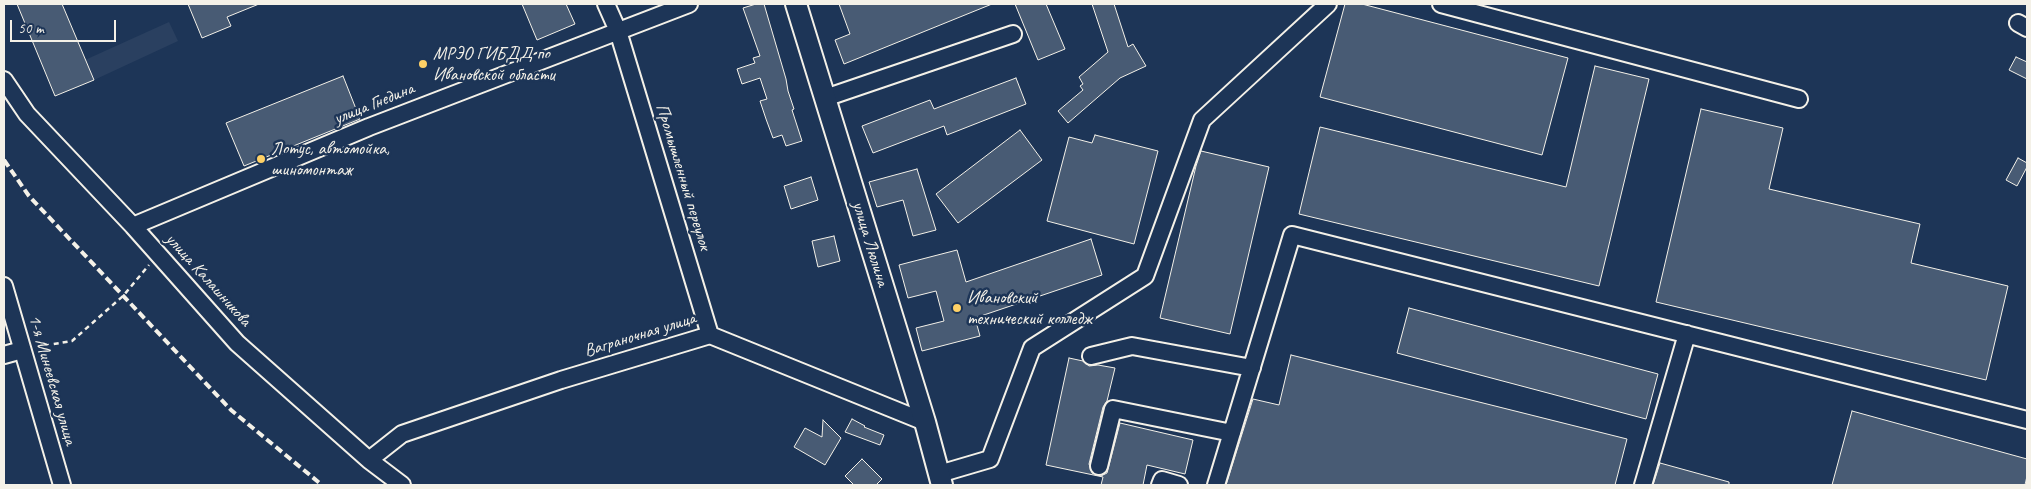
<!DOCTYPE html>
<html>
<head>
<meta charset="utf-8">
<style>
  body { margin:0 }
  #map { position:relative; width:2031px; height:489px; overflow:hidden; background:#1d3557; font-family:Caveat,sans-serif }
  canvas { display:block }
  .frame { position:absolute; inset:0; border:5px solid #f4f1e8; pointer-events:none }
  .scale { position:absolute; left:10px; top:20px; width:106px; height:22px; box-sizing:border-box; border:2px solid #f4f1e8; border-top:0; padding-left:6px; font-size:15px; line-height:18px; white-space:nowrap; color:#f4f1e8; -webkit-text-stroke:4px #1d3557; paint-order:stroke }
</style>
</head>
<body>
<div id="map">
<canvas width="2031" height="489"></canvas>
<div class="frame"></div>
<div class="scale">50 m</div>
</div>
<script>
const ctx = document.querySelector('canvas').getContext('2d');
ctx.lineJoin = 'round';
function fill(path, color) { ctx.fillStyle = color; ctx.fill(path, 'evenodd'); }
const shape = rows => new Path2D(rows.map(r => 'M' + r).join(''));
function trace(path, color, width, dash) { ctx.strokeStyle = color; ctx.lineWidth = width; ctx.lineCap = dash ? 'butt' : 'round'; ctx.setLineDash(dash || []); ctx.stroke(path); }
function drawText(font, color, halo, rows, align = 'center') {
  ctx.font = font + ' Caveat,sans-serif'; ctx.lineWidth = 5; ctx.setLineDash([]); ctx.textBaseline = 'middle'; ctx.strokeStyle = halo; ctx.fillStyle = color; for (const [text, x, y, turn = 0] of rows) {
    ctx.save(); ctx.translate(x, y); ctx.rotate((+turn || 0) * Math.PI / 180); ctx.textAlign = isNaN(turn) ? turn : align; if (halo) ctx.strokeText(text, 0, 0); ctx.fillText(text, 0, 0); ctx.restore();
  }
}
const built = shape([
  [169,22,178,41,94,80,85,60]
]);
const building = shape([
  [17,4,62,4,94,80,55,96,17,4],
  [188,4,259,4,227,17,231,26,202,38,188,4],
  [522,4,566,4,575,24,537,40,522,4],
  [756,4,764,4,786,79,788,91,794,109,792,110,802,141,786,146,782,135,773,138,766,119,760,101,767,99,760,78,742,84,737,69,755,63,753,58,760,56,743,8,756,4],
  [839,4,992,4,844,64,835,40,850,34,839,4],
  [1015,4,1046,4,1065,49,1038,60,1015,4],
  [1092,4,1114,4,1128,47,1133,44,1146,66,1120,78,1068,123,1058,111,1083,90,1080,86,1083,84,1079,77,1108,52,1092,4],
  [1345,4,1362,4,1568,58,1542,155,1320,97,1345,4],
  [2016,57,2027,62,2027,79,2009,70,2016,57],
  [1595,66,1649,79,1599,286,1299,214,1320,127,1566,187,1595,66],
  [343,76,360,119,244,166,226,123,343,76],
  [1016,78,1026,104,947,135,944,126,873,153,862,126,930,100,934,109,1016,78],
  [1701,109,1783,128,1769,189,1920,224,1911,263,2008,286,1986,380,1656,302,1701,109],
  [1020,130,1042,160,958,223,936,194,1020,130],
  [1095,135,1158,151,1134,244,1047,221,1069,137,1092,143,1095,135],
  [1201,151,1269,167,1230,334,1160,318,1196,166,1201,151],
  [2018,158,2027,163,2027,167,2017,186,2006,180,2018,158],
  [917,169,936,230,913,236,903,200,877,207,869,182,917,169],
  [811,177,818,200,791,209,784,186,811,177],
  [834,236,840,261,818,267,812,241,834,236],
  [1091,239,1102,275,975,318,980,336,922,351,916,328,944,321,936,291,908,298,899,265,957,250,966,282,1091,239],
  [1409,308,1658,374,1646,419,1397,353,1409,308],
  [1291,355,1627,439,1615,485,1226,485,1253,399,1279,405,1291,355],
  [1069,358,1083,361,1089,366,1098,365,1115,368,1107,401,1103,407,1089,464,1092,473,1101,476,1107,473,1120,423,1193,440,1185,474,1147,465,1143,485,1101,485,1103,477,1046,465,1069,358],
  [1852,411,2027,459,2027,476,2025,485,1832,485,1852,411],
  [852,419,865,426,864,427,884,435,880,445,845,432,852,419],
  [823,420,841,438,825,465,794,447,805,428,822,437,823,420],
  [862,459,882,479,876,485,854,485,845,476,862,459],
  [1660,463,1729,482,1729,485,1653,485,1660,463]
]);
const path = shape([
  [36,347,72,341,123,296,149,265]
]);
const minor = shape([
  [606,4,618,31,710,335],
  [1441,4,1799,99],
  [2018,23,2027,28],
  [4,80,27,114,133,226,237,343,369,460,402,485],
  [825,98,1013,34],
  [133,226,369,127,689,4],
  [4,286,62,485],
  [4,355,22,350],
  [1091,356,1132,346,1252,368],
  [369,460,402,434,561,380,710,335,925,422],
  [1099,466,1113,409,1232,433],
  [939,474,990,459,1032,348,1145,276,1202,120,1328,4],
  [1160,485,1162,480,1179,485],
  [1216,485,1292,235,2027,420],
  [1643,485,1687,334]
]);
const major = shape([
  [796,4,925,422,942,485]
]);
const rail = shape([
  [4,160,29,196,231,410,322,485]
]);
const markers = [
  [423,64,5,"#ffd166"],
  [261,159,5,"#ffd166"],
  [957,308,5,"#ffd166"]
];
const poiNames = [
  ["МРЭО ГИБДД по",433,54],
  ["Ивановской области",433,75],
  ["Лотус, автомойка,",271,149],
  ["шиномонтаж",271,170],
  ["Ивановский",967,298],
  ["технический колледж",967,319]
];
const streetNames = [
  ["улица Гнедина",374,104,-22],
  ["Промышленный переулок",683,177,73],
  ["улица Люлина",870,244,73],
  ["улица Калашникова",208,280,48],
  ["Ваграночная улица",640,335,-17],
  ["1-я Минеевская улица",52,380,74]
];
fill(built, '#2a4060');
fill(building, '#485b74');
trace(building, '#f4f1e8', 1);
trace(minor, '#f4f1e8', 20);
trace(major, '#f4f1e8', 24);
trace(path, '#f4f1e8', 2.5, [5, 4]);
trace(minor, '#1d3557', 16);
trace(major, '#1d3557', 20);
trace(rail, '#f4f1e8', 4, [8, 4]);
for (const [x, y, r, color] of markers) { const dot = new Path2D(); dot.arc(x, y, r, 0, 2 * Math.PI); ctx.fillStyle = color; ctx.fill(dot); trace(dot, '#1d3557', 2); }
drawText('18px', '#f4f1e8', '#1d3557', poiNames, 'left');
drawText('18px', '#f4f1e8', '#1d3557', streetNames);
</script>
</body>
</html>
